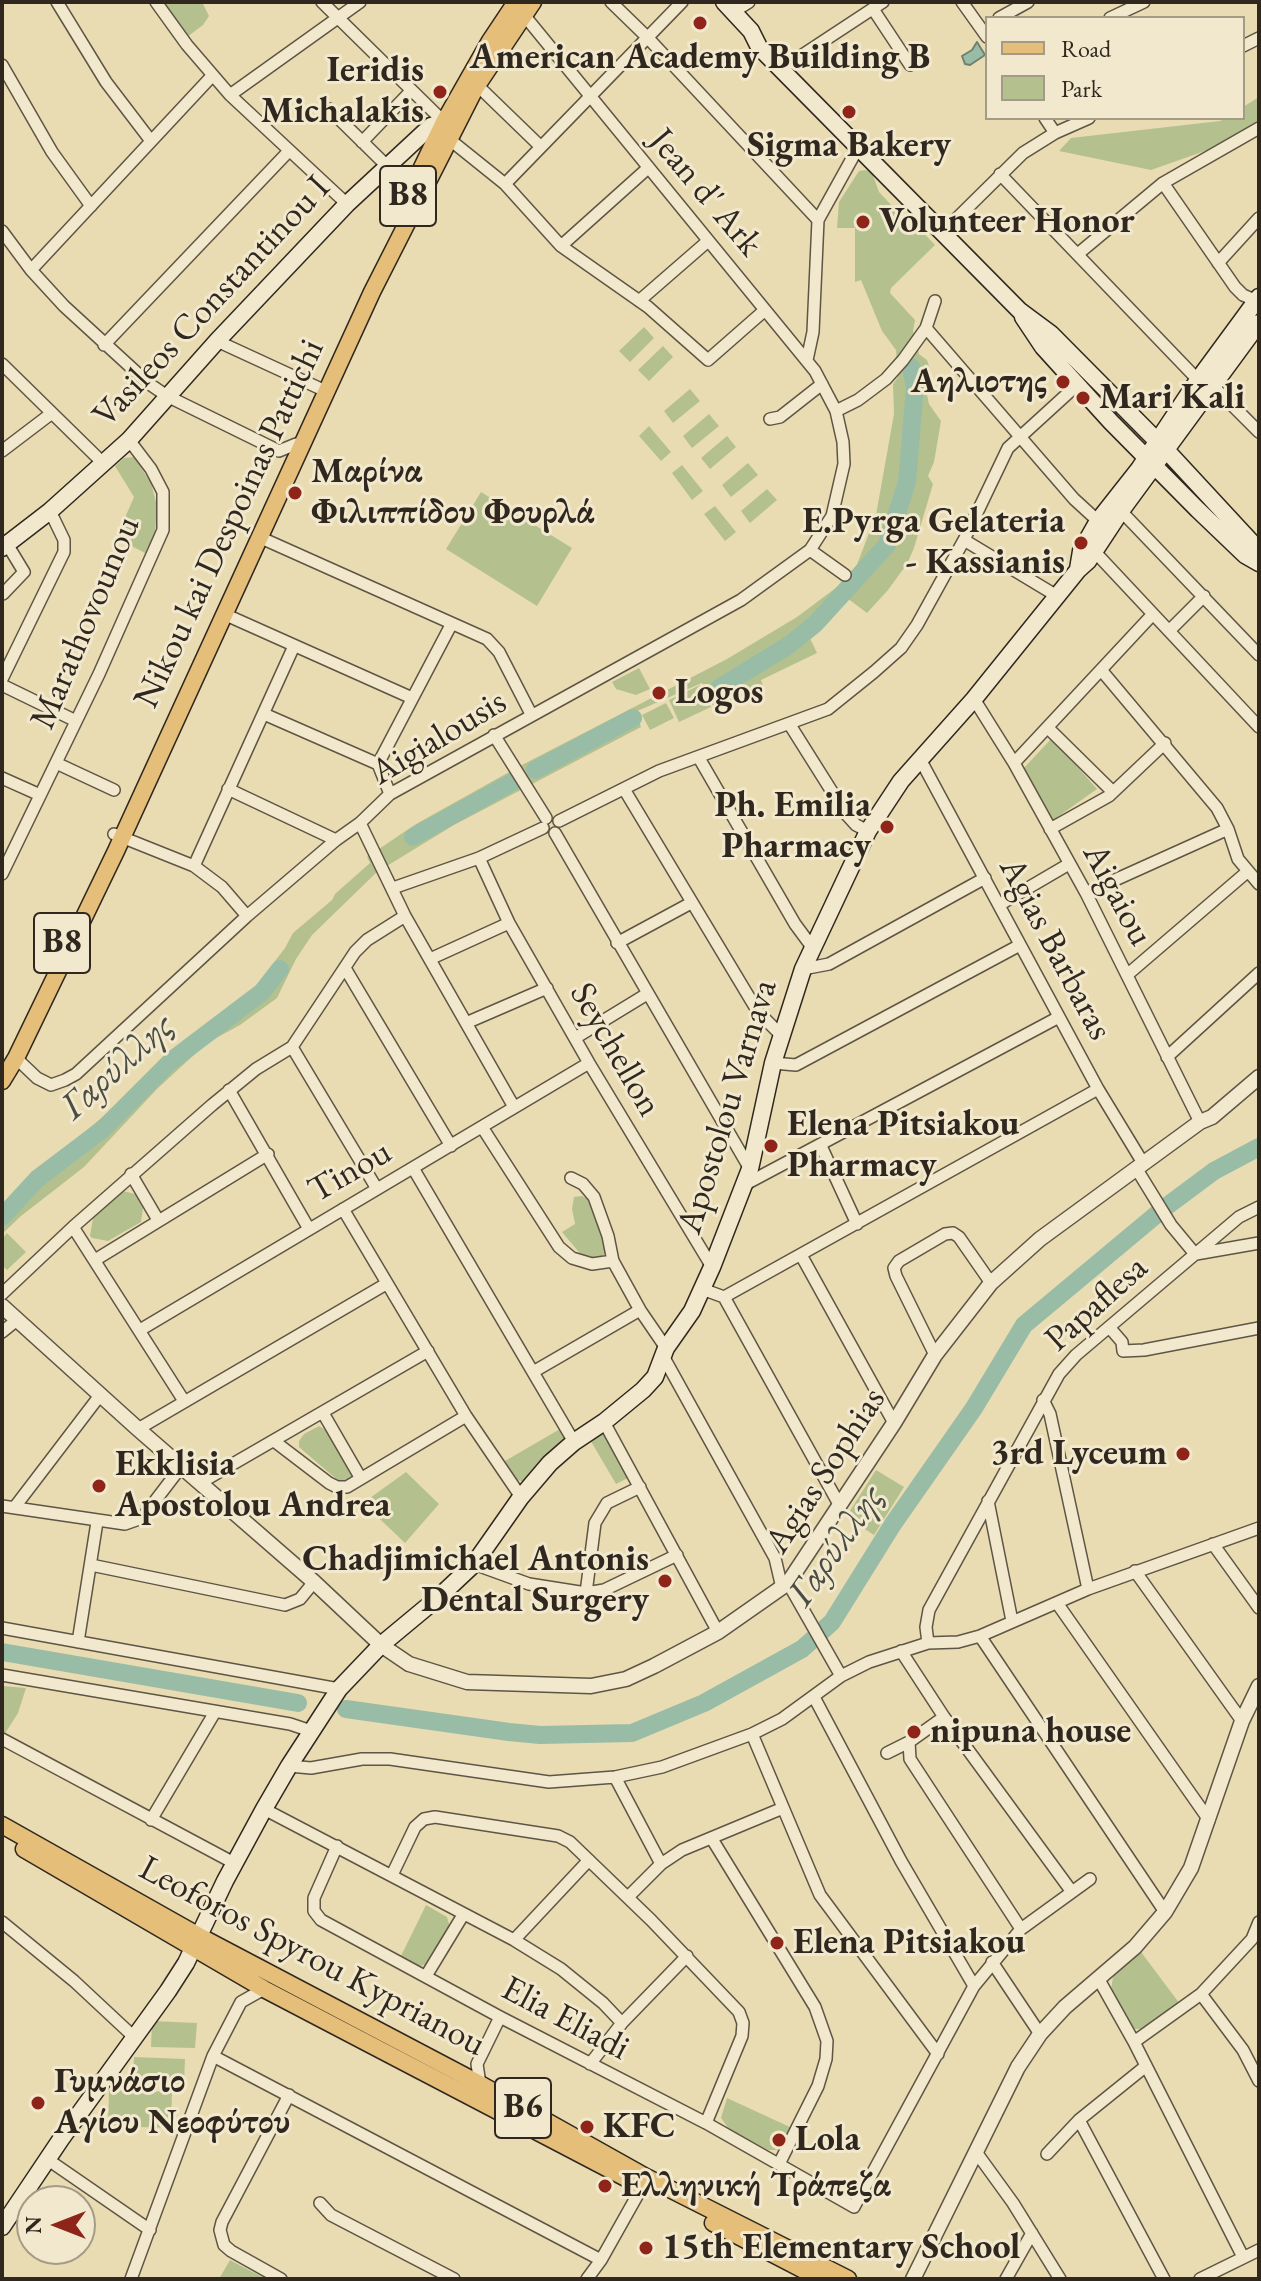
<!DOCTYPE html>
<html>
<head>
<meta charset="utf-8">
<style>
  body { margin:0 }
  #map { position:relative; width:1261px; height:2281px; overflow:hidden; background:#eadcb2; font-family:"EB Garamond",serif }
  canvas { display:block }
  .frame { position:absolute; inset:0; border:4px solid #30281f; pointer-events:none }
  .legend { position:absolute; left:985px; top:16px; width:260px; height:104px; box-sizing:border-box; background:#f1e8cd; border:2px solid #a49b87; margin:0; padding:10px 14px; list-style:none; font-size:24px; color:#30281f }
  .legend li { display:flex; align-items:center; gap:16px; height:40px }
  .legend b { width:40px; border:2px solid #a49b87 }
  .north { position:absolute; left:16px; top:2185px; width:80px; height:80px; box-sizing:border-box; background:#f1e8cd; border:2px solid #a49b87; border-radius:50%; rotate:270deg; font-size:22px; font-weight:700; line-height:32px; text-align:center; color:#30281f }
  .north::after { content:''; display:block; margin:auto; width:28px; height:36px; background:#8f2418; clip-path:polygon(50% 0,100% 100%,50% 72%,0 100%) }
</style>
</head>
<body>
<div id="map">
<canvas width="1261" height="2281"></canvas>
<div class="frame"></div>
<ul class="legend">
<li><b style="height:10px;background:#e5be79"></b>Road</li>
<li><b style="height:22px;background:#b4c18e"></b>Park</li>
</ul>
<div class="north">N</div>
</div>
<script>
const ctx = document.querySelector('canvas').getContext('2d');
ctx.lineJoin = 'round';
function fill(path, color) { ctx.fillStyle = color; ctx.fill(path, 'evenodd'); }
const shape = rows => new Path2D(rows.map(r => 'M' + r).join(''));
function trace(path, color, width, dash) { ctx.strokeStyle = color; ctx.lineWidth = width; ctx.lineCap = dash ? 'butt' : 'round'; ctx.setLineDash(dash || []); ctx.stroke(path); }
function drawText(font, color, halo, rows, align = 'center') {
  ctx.font = font + ' "EB Garamond",serif'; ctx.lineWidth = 6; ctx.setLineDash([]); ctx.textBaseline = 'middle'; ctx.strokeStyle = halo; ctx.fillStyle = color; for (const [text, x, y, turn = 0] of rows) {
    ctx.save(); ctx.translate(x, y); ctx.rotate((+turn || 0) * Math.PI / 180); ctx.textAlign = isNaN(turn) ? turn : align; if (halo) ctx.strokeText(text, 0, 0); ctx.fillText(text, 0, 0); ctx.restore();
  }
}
const green = shape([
  [164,2,202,2,209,16,203,25,187,37],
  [1259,97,1259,124,1222,145,1151,170,1059,151,1071,138,1220,121,1225,118,1243,118,1243,107],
  [867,170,872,173,879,192,911,226,919,228,935,245,891,288,890,293,915,320,913,331,919,354,927,360,931,372,926,390,929,404,941,421,934,462,928,476,933,484,914,548,907,564,888,590,867,613,847,598,827,624,808,634,817,653,761,680,764,688,715,710,702,683,635,712,641,727,454,825,377,872,312,935,296,959,277,998,240,1025,207,1043,158,1088,84,1167,21,1216,2,1234,2,1209,66,1148,255,987,285,948,293,933,332,900,335,894,370,863,367,857,416,824,520,766,727,659,797,617,853,575,876,515,894,414,893,384,898,377,896,350,882,331,861,280,855,282,855,228,837,228,839,202,859,171],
  [644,327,654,338,630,362,619,351],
  [663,346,673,357,649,381,638,370],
  [690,389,700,401,673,423,664,411],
  [709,414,719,426,692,448,683,436],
  [649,426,671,452,661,461,639,436],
  [727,436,736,447,710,469,701,458],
  [134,457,151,483,157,506,155,534,145,553,116,538,134,497,115,466,124,458],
  [748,463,758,475,731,497,722,485],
  [682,465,703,491,692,500,672,473],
  [767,489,777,500,750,523,741,511],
  [481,492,572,548,537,606,446,549],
  [715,506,736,532,725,541,704,514],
  [639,668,650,689,636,695,616,689,612,682],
  [700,685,711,707,679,722,669,700],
  [666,703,674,718,650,730,642,715],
  [1052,738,1097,789,1049,823,1022,770],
  [123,1191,135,1194,143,1208,141,1222,108,1241,92,1238,90,1236,93,1218],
  [582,1196,590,1200,595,1207,607,1251,599,1260,583,1257,562,1232,575,1224,572,1209,574,1197],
  [7,1233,26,1252,7,1270,2,1265,2,1239],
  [319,1426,329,1432,354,1479,341,1483,299,1447,299,1441,304,1434],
  [560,1429,566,1436,524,1482,514,1479,505,1461],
  [605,1431,630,1477,616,1484,589,1438],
  [876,1470,904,1487,874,1535,846,1517],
  [406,1472,439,1504,405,1543,363,1503],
  [2,1686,26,1688,18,1713,4,1735],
  [426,1905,447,1917,450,1927,432,1963,420,1966,401,1956],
  [1141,1952,1180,2004,1144,2029,1131,2029,1111,1990,1113,1977],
  [152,2021,197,2023,195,2048,151,2047],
  [134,2057,185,2059,184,2084,133,2082],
  [109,2090,172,2092,171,2128,108,2126],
  [727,2098,792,2128,785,2143,777,2150,768,2150,729,2129,721,2118],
  [230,2260,266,2279,219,2279]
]);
const water = shape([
  [977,42,985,55,970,65,965,64,962,56,972,50,977,42]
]);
const river = shape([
  [719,688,789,645,815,624,887,545,907,482,915,387,911,367],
  [535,770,633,718],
  [413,837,516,780],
  [2,1217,37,1179,103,1129,171,1061,262,992,280,969],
  [2,1652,298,1703],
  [346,1709,509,1732,540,1735,632,1733,704,1703,802,1649,832,1622,893,1524,974,1408,1024,1325,1163,1209,1214,1171,1259,1147]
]);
const minor = shape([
  [57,2,106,82,151,141],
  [156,2,187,45,230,95,347,204],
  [322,2,444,122],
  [611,2,647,37,818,220],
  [962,2,987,37],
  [873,9,910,65],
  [733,12,749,2],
  [999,18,1028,2],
  [1110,18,1144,2],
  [1243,46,1259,38],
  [2,65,52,152,91,206],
  [781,69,883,2],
  [477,85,540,146],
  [230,95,360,2],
  [329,109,387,166],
  [1045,118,1055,133],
  [449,139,505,184,561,246,648,307,708,360,765,310],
  [362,142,411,91],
  [1000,174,1198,380],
  [1163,183,1235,287,1243,295,1259,302],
  [505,184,682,2],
  [2,231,31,270,64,306,148,383,167,396,279,451,296,444],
  [943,232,1023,153,1055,133,1089,118],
  [561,246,648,168],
  [1079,253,1163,183,1259,128],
  [1218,263,1259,218],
  [31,270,212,76],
  [639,301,708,241],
  [926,328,1074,499,1098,521],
  [217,341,319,388],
  [104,345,288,152],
  [807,360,813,332,818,220,859,146],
  [2,364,104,464],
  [1213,386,1259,432],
  [836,411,858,400,886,379,903,360,926,328,935,301],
  [770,419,780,417,822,384],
  [2,451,52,413],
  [1121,511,1259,655],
  [259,537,487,639,499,652,531,714],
  [964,540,1057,596],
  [810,550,845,575],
  [1094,551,1259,727],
  [3,594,24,572,7,544],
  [224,614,412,698],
  [1169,631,1204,596],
  [1102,671,1217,808,1228,829,1238,859,1259,884],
  [2,679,64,552,64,540,50,511],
  [2,685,76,721],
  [974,699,1014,763,1086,893,1200,1122],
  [264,714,378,764,390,794],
  [790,725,846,814,856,825,868,831],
  [1048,728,1113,792],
  [494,735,546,818],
  [699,758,795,924,812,947],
  [920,759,1098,1089,1143,1163],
  [56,763,114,790],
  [1014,763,1153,614],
  [378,764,451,625],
  [2,778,40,795],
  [228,789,336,840],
  [624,789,758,1012,781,1035],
  [559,821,659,771,828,709,874,672,901,648,917,625,964,540,1008,448,1077,385],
  [360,823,405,916,514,1107],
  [1050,829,1109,796,1165,743],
  [555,833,750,1169],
  [114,834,194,866,222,887,247,916],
  [479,858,509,923,589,1063,712,1267],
  [194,866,294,646],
  [2,874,99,674,163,530,163,492,151,469,129,440],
  [393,888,479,858,543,828],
  [1086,893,1228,829],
  [999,905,1069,864],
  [617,943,691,903],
  [430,959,509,923],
  [345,968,451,1146],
  [803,969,829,964,985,878],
  [1127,975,1247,872],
  [466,1023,547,988],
  [575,1038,647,994],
  [292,1047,377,1189],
  [1167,1057,1259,973],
  [16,1058,37,1078,51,1085,65,1080,76,1074,247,916,336,840,360,823,390,794,741,600,810,550,832,516,844,464,843,442,836,411,815,371,524,15],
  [773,1063,796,1065,1020,945],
  [229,1090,309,1229],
  [482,1127,559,1247,572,1258,592,1264,613,1261],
  [821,1146,857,1224],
  [413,1168,574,1442],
  [1136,1168,1171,1225,1195,1254],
  [131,1174,158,1220],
  [571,1178,583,1184,594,1197,608,1236,613,1261,640,1310,666,1348],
  [744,1185,1059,1017],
  [343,1209,466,1416,521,1497],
  [73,1227,184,1401],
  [1196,1254,1259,1243],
  [801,1255,894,1423],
  [95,1260,268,1154],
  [702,1289,724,1297,1098,1089],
  [2,1294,73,1227,212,1105,256,1069,292,1047,355,952,367,940,405,916],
  [724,1297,840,1506],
  [1109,1327,1122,1342,1123,1351,1144,1350,1259,1328],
  [140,1330,589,1063],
  [2,1332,17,1320],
  [935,1355,896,1276,894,1268,899,1261,945,1234,953,1233,959,1237,991,1283],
  [663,1356,775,1558,782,1588],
  [533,1372,640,1310],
  [1043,1400,1050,1414,1088,1589],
  [323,1413,360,1477],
  [604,1422,718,1632],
  [138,1429,386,1284],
  [274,1441,329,1483,337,1487,347,1487,466,1416],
  [200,1483,428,1351],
  [988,1501,1012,1621],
  [2,1506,125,1524,142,1518,181,1467],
  [14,1508,101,1394],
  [1213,1544,1259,1608],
  [474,1564,529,1584,586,1593,604,1590,677,1555],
  [91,1565,285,1605,300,1599,314,1582],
  [1135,1571,1242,1721],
  [788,1583,841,1676],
  [586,1593,595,1523,607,1503,640,1487],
  [1057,1603,1209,1820],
  [2,1628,339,1689],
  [980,1636,1165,1912],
  [78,1642,97,1522],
  [928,1643,926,1627,929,1610,1059,1374,1076,1355,1239,1217,1259,1207],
  [901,1651,944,1717,1072,1892],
  [2,1675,290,1724,311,1731],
  [814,1697,901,1861,974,1986],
  [752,1734,820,1895,938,2054],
  [2,1739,234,1863],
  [909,1742,910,1759,1021,1929],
  [887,1753,909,1742,944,1717],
  [289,1766,311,1768,362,1759,390,1759,549,1782,615,1777,662,1767,752,1734,782,1719,841,1676,869,1662,928,1643,958,1642,980,1636,1088,1589,1259,1528],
  [615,1777,661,1864],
  [264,1809,514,1940,561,1969,603,2003,622,2023],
  [151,1820,215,1712],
  [712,1839,815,2007,827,2041,826,2059,818,2086,779,2164],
  [337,1846,314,1898,314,1911,321,1920,500,2017,706,2123,854,2207,974,1986,1021,1929,1090,1879],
  [392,1875,415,1827,424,1819,435,1817,558,1836,570,1842,651,1920,739,2012,743,2023,742,2036,706,2123],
  [628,1897,661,1864,682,1850,783,1808],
  [2,1922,74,1981,134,2037],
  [514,1940,589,1860],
  [992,1962,1040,2034],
  [426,1976,463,1915],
  [1098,1978,1134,2042,1243,2257],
  [1201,1994,1243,2050,1259,2081],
  [1134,2042,1201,1994,1252,1939,1259,1922],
  [213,2056,601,2260],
  [590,2064,622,2023,687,1956],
  [480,2084,477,2064,500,2017],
  [1079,2120,1164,2279],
  [976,2152,1013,2203,1060,2279],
  [1047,2154,1079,2120,1146,2066],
  [47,2159,150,2230],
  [320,2203,331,2215,454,2279],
  [131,2279,213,2056,241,2002,264,1989],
  [281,2279,231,2251,224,2245,220,2230,222,2222,289,2095],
  [587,2279,601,2260,642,2187],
  [1006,2279,1032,2233],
  [1200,2279,1259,2250]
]);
const tertiary = shape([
  [2,1306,138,1429,314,1582,381,1645,409,1664,467,1682,591,1686,626,1679,654,1666,718,1632,788,1583,894,1423,935,1355,991,1283,1040,1239,1200,1122,1212,1117,1259,1077],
  [913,2279,1018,2067,1040,2034,1065,2007,1135,1947,1165,1912,1191,1868,1242,1721,1259,1686]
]);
const secondary = shape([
  [724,2,751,31,759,47,1020,311,1051,334,1167,451,1256,547,1259,555],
  [1023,317,1043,347,1111,422,1198,510,1245,555,1259,563],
  [2,548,50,511,129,440,217,341,347,204,431,126,453,120],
  [1078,569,1081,551,1098,521,1139,469,1198,380,1259,297],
  [2,2227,61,2139,168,1991,186,1963,225,1881,264,1809,289,1766,339,1689,381,1645,440,1596,474,1564,521,1497,550,1463,574,1442,604,1422,643,1390,655,1377,666,1348,692,1311,712,1267,750,1169,773,1063,803,969,868,831,901,781,974,699,1078,570,1088,561,1121,511,1259,323]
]);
const primary = shape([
  [402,209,444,122,490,41,516,2],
  [2,1081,16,1058,116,851,372,292,476,87,533,2],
  [2,1825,199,1936,480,2084,646,2177,848,2279],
  [24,1849,264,1989,643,2187],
  [713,2223,821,2279]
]);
const markers = [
  [700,23,8,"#8f2418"],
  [440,92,8,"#8f2418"],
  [849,112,8,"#8f2418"],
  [863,222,8,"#8f2418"],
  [1063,382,8,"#8f2418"],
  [1083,398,8,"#8f2418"],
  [295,493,8,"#8f2418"],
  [1081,543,8,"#8f2418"],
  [659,693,8,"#8f2418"],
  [887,827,8,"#8f2418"],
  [771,1146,8,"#8f2418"],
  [1183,1454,8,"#8f2418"],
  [99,1486,8,"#8f2418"],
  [665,1581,8,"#8f2418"],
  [914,1732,8,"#8f2418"],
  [777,1943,8,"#8f2418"],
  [38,2103,8,"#8f2418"],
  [587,2127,8,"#8f2418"],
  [779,2140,8,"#8f2418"],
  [605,2186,8,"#8f2418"],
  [646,2248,8,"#8f2418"]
];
const shields = [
  [408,196,56],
  [62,943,56],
  [523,2108,56]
];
const shieldNames = [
  ["B8",408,196],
  ["B8",62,943],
  ["B6",523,2108]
];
const poiNames = [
  ["American Academy Building B",700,58,"center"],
  ["Ieridis",424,71,"right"],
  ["Michalakis",424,112,"right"],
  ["Sigma Bakery",849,146,"center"],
  ["Volunteer Honor",879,222],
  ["Αηλιοτης",1047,382,"right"],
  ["Mari Kali",1099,398],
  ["Μαρίνα",311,472],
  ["Φιλιππίδου Φουρλά",311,513],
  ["E.Pyrga Gelateria",1065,522,"right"],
  ["- Kassianis",1065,563,"right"],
  ["Logos",675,693],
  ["Ph. Emilia",871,806,"right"],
  ["Pharmacy",871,847,"right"],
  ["Elena Pitsiakou",787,1125],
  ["Pharmacy",787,1166],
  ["3rd Lyceum",1167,1454,"right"],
  ["Ekklisia",115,1465],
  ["Apostolou Andrea",115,1506],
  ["Chadjimichael Antonis",649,1560,"right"],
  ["Dental Surgery",649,1601,"right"],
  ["nipuna house",930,1732],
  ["Elena Pitsiakou",793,1943],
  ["Γυμνάσιο",54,2082],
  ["Αγίου Νεοφύτου",54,2123],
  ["KFC",603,2127],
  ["Lola",795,2140],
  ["Ελληνική Τράπεζα",621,2186],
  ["15th Elementary School",662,2248]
];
const streetNames = [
  ["Jean d' Ark",705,193,50],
  ["Vasileos Constantinou I",212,302,-47],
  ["Nikou kai Despoinas Pattichi",230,524,-65],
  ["Marathovounou",86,623,-67],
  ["Aigialousis",439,738,-31],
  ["Aigaiou",1117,895,62],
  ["Agias Barbaras",1055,949,62],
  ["Seychellon",615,1050,60],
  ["Apostolou Varnava",728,1107,-73],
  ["Tinou",350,1172,-30],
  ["Papaflesa",1097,1304,-42],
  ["Agias Sophias",826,1471,-57],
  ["Leoforos Spyrou Kyprianou",312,1957,28],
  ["Elia Eliadi",565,2019,28]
];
const waterNames = [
  ["Γαρύλλης",118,1067,-42],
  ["Γαρύλλης",837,1546,-55]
];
fill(green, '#b4c18e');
fill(water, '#99bca7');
trace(water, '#6f8171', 2);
trace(river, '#99bca7', 18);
trace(minor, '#5e5544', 14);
trace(tertiary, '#5e5544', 17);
trace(secondary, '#30281f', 19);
trace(primary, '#30281f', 19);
trace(minor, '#f1e8cd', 11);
trace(tertiary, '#f1e8cd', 14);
trace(secondary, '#f1e8cd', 16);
trace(primary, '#e5be79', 16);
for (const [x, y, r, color] of markers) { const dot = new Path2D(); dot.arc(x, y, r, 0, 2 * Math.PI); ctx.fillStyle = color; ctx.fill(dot); trace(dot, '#f1e8cd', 3); }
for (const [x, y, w] of shields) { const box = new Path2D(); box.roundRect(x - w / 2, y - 30, w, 60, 6); ctx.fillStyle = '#f1e8cd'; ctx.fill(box); trace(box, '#30281f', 2); }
drawText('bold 34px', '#30281f', null, shieldNames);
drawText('bold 36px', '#30281f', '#f1e8cd', poiNames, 'left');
drawText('36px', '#30281f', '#f1e8cd', streetNames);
drawText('italic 38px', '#4a4d41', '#f1e8cd', waterNames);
</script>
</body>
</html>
